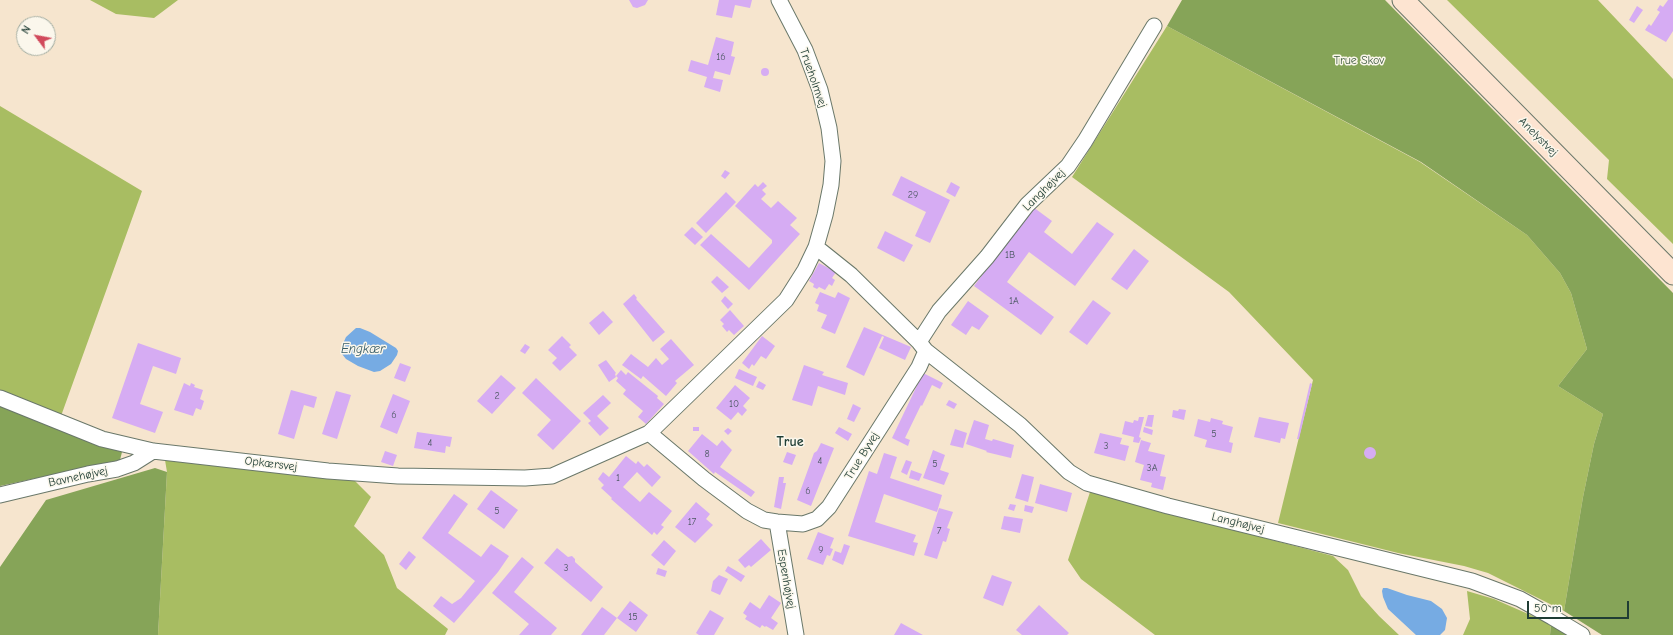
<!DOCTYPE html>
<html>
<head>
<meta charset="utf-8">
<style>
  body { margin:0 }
  #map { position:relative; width:1673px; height:635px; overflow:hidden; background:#f6e5ce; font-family:"Comic Neue",sans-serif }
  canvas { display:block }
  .north { position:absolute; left:16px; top:16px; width:40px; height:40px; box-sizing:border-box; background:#fbf7ec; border:1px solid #a3ada2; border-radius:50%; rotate:302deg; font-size:11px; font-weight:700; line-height:16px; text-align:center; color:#1f3d34 }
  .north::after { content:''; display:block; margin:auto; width:14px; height:18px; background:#d1495b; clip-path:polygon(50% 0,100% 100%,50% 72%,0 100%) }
  .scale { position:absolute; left:1527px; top:601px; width:102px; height:18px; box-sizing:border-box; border:2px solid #1f3d34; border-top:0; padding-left:5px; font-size:12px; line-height:14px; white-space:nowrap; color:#1f3d34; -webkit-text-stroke:3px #fbf7ec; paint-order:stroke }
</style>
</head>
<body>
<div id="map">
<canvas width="1673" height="635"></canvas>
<div class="north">N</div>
<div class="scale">50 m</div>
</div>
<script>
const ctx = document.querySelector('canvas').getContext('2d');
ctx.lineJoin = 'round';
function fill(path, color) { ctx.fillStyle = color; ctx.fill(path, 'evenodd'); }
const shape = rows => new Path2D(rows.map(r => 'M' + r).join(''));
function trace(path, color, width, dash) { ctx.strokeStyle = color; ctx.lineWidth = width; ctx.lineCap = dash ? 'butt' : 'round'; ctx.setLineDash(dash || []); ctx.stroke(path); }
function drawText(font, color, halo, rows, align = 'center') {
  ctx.font = font + ' "Comic Neue",sans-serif'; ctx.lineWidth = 3; ctx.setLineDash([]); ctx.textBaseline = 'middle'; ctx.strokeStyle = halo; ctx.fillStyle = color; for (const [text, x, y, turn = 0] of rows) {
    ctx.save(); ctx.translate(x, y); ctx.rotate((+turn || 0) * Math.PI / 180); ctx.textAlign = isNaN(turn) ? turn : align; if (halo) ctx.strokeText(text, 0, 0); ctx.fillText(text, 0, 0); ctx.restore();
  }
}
const green = shape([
  [90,0,178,0,154,18,116,14],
  [1447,0,1598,0,1673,79,1673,244,1607,179,1609,160],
  [1167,26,1420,162,1527,235,1560,273,1571,293,1587,349,1558,386,1603,414,1594,444,1583,497,1564,611,1488,573,1464,566,1398,553,1278,523,1313,380,1229,292,1072,177],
  [0,106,142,191,61,416,0,391],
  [165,460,338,480,354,480,371,497,354,526,384,555,397,588,448,629,445,635,158,635,167,472],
  [1090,492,1333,556,1348,570,1361,596,1379,616,1399,635,1155,635,1081,579,1068,560],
  [1467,591,1494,599,1551,624,1550,635,1463,635,1470,619]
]);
const forest = shape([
  [1182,0,1385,0,1673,293,1673,635,1602,635,1564,611,1583,497,1594,444,1603,414,1558,386,1587,349,1571,293,1560,273,1527,235,1421,162,1167,26],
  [0,404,73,435,122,452,120,460,0,486],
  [155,468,167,472,158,635,0,635,0,567,46,500],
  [1551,624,1568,635,1550,635]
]);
const water = shape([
  [356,328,360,328,370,332,396,348,398,351,397,355,391,364,380,371,374,372,358,366,346,359,342,354,341,348,346,337],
  [1383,588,1387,588,1407,595,1431,601,1442,609,1447,618,1445,630,1440,635,1416,635,1388,609,1383,597,1382,591]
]);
const building = shape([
  [629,0,648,0,645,5,637,8,633,7],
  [719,0,752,0,750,8,735,5,732,18,716,15],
  [1668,0,1673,0,1673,31,1666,42,1645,30,1649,24,1651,26,1660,12,1657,10,1660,5,1663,7],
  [1637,6,1643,10,1634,23,1629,20],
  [716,37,734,42,731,56,735,57,730,75,715,71,713,78,723,80,720,92,704,87,707,77,688,71,691,60,708,65],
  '761 72a4 4 0 1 1 8 0a4 4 0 1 1-8 0Z',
  [725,170,730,173,725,179,721,176],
  [901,176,950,200,930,243,915,236,926,212,892,195],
  [763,182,767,186,762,190,766,194,761,199,771,208,778,201,797,218,790,225,800,234,749,290,700,245,711,234,749,268,772,243,772,240,735,206,755,184,758,187],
  [951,182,960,187,955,197,946,192],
  [726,192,736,202,706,233,696,223],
  [1033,207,1052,221,1044,232,1072,254,1097,222,1114,234,1075,286,1029,252,1007,282,1054,317,1041,335,974,286],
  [692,227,703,237,695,245,684,235],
  [885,231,913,245,904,262,877,248],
  [1134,249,1149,261,1127,290,1111,279],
  [819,263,836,272,832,278,835,280,832,286,829,284,825,290,819,287,817,289,813,287,814,284,809,281],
  [717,276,729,287,722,293,711,282],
  [820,292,835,298,838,292,850,298,835,334,821,328,827,315,817,311,819,305,815,303],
  [634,294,637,298,636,299,665,332,653,342,623,304],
  [725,296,733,304,728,309,721,301],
  [1093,300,1111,313,1087,345,1069,332],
  [968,301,989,316,979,330,972,326,966,335,951,325],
  [730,310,744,326,734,335,729,330,727,332,722,326,724,324,720,320],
  [603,311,613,322,599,335,589,323],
  [864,327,911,347,905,360,879,348,884,337,882,336,864,376,846,367],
  [562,336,571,345,569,347,577,355,560,371,552,363,557,358,548,350],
  [762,336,775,346,766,359,761,356,754,366,752,364,749,369,742,363],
  [671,339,694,365,675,381,677,383,666,396,643,376,641,379,622,365,631,354,648,367,656,358,662,365,669,359,660,349],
  [138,343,181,358,176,374,153,366,140,404,163,412,155,433,112,418],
  [525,344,530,347,525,354,520,351],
  [606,360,616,373,615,374,616,377,609,382,598,365],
  [400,363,411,367,405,382,394,378],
  [804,365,824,372,822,375,848,383,845,395,818,386,812,406,792,400],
  [739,369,757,377,753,386,735,378],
  [621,370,626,375,628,372,658,396,657,398,664,404,646,424,638,417,643,411,623,394,626,390,616,381,618,378,616,376],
  [923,373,943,383,940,389,932,385,922,406,921,405,905,438,910,440,908,446,892,438],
  [501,375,516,388,492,414,477,401],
  [536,378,581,421,553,450,537,435,551,420,522,393],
  [759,381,766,385,763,390,756,387],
  [184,383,190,386,191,383,195,385,194,387,203,390,200,399,204,401,201,410,196,408,193,416,174,410],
  [1310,383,1312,384,1299,439,1297,439],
  [735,385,750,398,743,406,747,410,742,416,738,412,731,420,716,408],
  [291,390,317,397,314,408,304,405,294,439,278,434],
  [336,391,351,395,337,439,322,434],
  [393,394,410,401,397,434,380,427],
  [603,395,611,403,597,416,609,428,600,436,588,423,591,421,583,413],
  [949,400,957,404,954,409,946,405],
  [853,404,861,408,854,422,847,419],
  [1179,409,1186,410,1184,420,1172,417,1173,410,1178,411],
  [1148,415,1154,415,1152,427,1145,426],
  [1139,417,1144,417,1139,437,1141,438,1139,443,1133,442,1134,437,1122,434,1125,421,1133,423,1134,420,1138,421],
  [1259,417,1289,423,1285,439,1281,438,1280,443,1254,437],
  [1211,418,1223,421,1222,424,1233,427,1229,442,1233,443,1231,453,1205,447,1207,440,1194,436,1198,419,1210,422],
  [974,420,989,425,985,439,992,441,993,439,1014,445,1011,458,986,452,987,451,966,444],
  [693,427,699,427,699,431,693,431],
  [839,427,852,434,848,441,835,433],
  [1144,427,1153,430,1152,435,1143,432],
  [728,428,732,431,728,435,724,431],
  [955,429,967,433,963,448,950,445],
  [417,432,452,437,450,447,446,446,445,453,414,448],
  [1100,433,1122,438,1120,444,1129,446,1125,461,1094,453],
  [702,434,717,446,722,440,732,450,720,467,755,492,751,497,715,472,714,474,688,451],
  [1141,440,1151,443,1148,451,1165,455,1160,476,1166,477,1163,490,1151,487,1152,483,1140,480,1144,465,1135,462],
  [821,443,834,448,811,506,797,500,814,453,817,451],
  '1364 453a6 6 0 1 1 12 0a6 6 0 1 1-12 0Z',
  [933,450,945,455,940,470,949,473,944,485,923,478],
  [385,451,397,455,393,466,381,462],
  [787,452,796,455,792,465,783,462],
  [884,453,897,457,890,478,942,495,937,512,884,494,875,522,916,535,913,542,918,543,914,556,848,536,869,471,877,474],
  [626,456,636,464,638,461,644,467,647,464,661,477,652,487,637,472,623,487,640,502,649,492,672,511,661,525,664,527,657,535,654,532,652,535,611,499,612,498,601,488,604,485,598,479,603,472,609,477],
  [906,460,912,462,907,475,901,472],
  [911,470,922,474,919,481,909,478],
  [1022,474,1034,477,1028,502,1015,498],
  [779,477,784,477,783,483,786,483,781,509,774,507],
  [1040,484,1072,493,1067,512,1035,503],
  [491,490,518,510,504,529,477,509],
  [454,494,468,504,448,533,481,557,491,544,509,556,498,572,454,623,433,606,441,596,452,604,461,598,475,581,422,538],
  [696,502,710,514,706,519,713,525,695,543,675,527],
  [1010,504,1016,505,1014,511,1008,509],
  [1025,505,1034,507,1032,513,1024,511],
  [939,508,953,512,947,528,950,529,946,542,943,541,937,559,924,555],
  [1004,516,1023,519,1020,533,1001,529],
  [818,532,834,538,830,548,833,549,830,556,827,555,823,565,807,559],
  [761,539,771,550,751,567,749,565,745,568,738,560],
  [664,540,676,551,664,566,651,555],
  [844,544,850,546,843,565,832,560,835,551,841,553],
  [557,548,568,557,572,556,575,559,575,562,603,587,591,602,544,563],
  [409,551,416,557,406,570,399,564],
  [522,557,534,567,514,592,557,628,551,635,519,635,529,624,492,593],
  [728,566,745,576,741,582,725,571],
  [658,568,667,571,665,577,656,574],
  [719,575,728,579,720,595,711,591,713,581],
  [992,575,1012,582,1003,606,983,598],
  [769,595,781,603,771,618,778,623,773,630,766,626,765,627,762,625,760,628,745,619,747,616,743,613,750,602,760,609],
  [630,601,648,615,636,632,617,618],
  [1039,605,1069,633,1067,635,1022,635,1016,630],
  [602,607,617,618,604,635,581,635],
  [710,610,724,618,714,635,699,635,696,633],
  [901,623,923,635,894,635]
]);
const street = shape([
  [919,342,939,311,987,257,1027,205,1068,166,1085,141,1154,26],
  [926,351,1020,425,1069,472,1087,483,1168,506,1472,581,1520,599,1552,617,1582,635],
  [0,398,102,439,153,451,328,471,398,476,525,478,552,476,649,433,786,300,805,270,816,247,825,215,831,185,833,161,829,128,820,90,805,50,779,0],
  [649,433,704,479,747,511,764,520,777,522,803,524,817,519,829,507,919,367,926,351,919,342,851,275,816,247],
  [0,495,88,474,117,469,134,463,153,451],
  [777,522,796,635]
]);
const secondary = shape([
  [1403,0,1673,274]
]);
const numberNames = [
  ["16",721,57],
  ["29",913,195],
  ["1B",1010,255],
  ["1A",1014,301],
  ["2",497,396],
  ["10",734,404],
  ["6",394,415],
  ["5",1214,434],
  ["4",430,443],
  ["3",1106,446],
  ["8",707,454],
  ["4",820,461],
  ["5",935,464],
  ["3A",1152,468],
  ["1",618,478],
  ["6",808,491],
  ["5",497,511],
  ["17",692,522],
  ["7",939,531],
  ["9",821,550],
  ["3",566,568],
  ["15",633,617]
];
const parkNames = [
  ["True Skov",1359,61]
];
const streetNames = [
  ["Trueholmvej",813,78,71],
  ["Anelystvej",1538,137,45],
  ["Langhøjvej",1044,190,-45],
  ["True Byvej",862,456,-58],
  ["Opkærsvej",271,464,7],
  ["Bavnehøjvej",78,477,-12],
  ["Langhøjvej",1238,523,14],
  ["Espenhøjvej",786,579,80]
];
const waterNames = [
  ["Engkær",363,349]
];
const quarterNames = [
  ["True",790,442]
];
fill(green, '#a8bd62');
fill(forest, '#86a458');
fill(water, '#76abe3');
fill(building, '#d6acf3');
trace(street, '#6a786a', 17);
trace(secondary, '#6a786a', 23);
trace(street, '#fff', 15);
trace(secondary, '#fde4d1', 21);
drawText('10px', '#4d5964', null, numberNames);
drawText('12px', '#415d40', '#fbf7ec', parkNames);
drawText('12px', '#1f3d34', '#fbf7ec', streetNames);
drawText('italic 13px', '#395e69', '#fbf7ec', waterNames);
drawText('bold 14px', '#1f3d34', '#fbf7ec', quarterNames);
</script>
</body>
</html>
